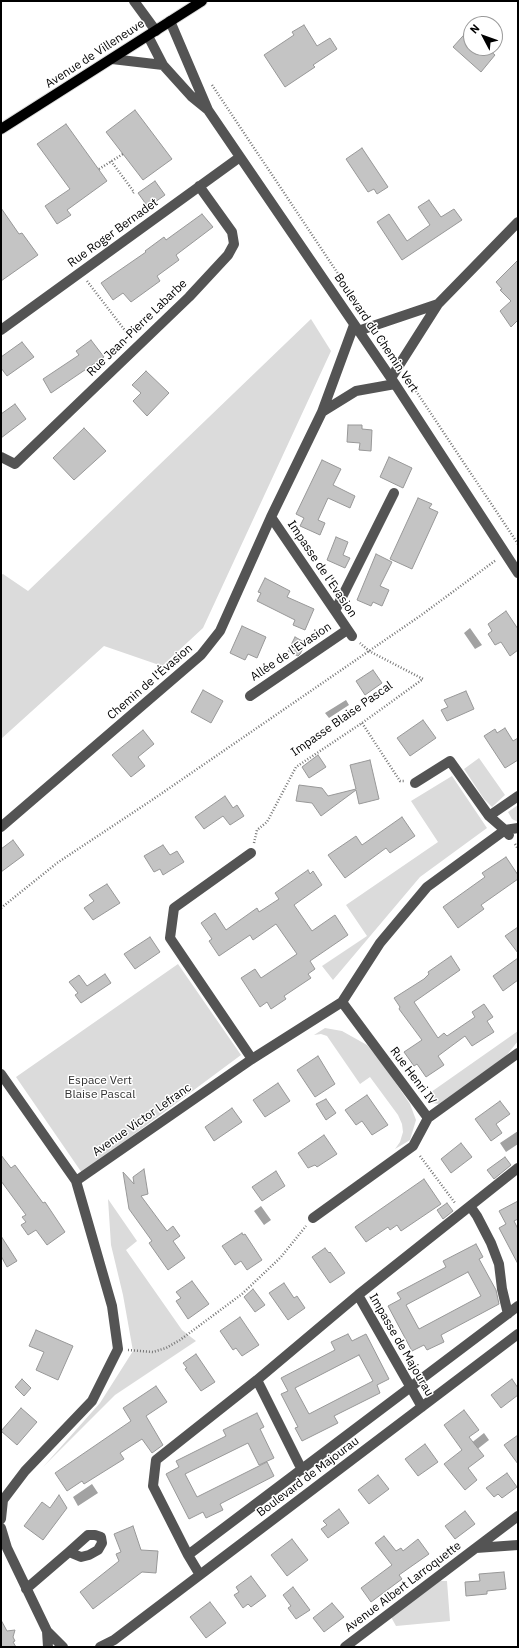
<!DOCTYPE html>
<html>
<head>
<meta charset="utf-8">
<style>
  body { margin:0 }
  #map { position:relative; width:519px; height:1648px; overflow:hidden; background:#fff; font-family:"IBM Plex Sans",sans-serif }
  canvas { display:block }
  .frame { position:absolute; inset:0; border:2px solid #000; pointer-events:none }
  .north { position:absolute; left:463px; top:16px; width:40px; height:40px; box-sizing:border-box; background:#fff; border:1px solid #999; border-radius:50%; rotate:311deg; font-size:11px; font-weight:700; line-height:16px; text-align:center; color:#000 }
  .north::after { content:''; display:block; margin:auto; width:14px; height:18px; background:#000; clip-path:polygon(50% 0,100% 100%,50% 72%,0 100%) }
</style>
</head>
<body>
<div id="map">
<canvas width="519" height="1648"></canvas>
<div class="frame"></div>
<div class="north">N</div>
</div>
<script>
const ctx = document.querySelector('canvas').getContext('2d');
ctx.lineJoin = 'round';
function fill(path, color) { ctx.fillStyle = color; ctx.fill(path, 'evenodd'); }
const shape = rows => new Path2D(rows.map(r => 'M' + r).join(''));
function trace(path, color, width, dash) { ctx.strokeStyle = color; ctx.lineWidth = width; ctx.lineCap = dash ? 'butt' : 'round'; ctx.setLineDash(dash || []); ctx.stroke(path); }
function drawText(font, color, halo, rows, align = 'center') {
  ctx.font = font + ' "IBM Plex Sans",sans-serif'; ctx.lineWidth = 3; ctx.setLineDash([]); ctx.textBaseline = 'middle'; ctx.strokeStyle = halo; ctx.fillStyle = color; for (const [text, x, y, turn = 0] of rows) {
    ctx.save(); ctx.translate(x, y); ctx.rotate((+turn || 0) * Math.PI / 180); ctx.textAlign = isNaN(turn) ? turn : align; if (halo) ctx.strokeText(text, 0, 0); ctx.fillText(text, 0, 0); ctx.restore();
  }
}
const green = shape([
  [311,319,331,351,203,628,162,666,104,646,1,739,1,575,3,574,28,591],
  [479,758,505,795,492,807,484,799,464,769],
  [452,776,487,828,420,877,333,980,322,966,367,936,346,905,438,842,411,801],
  [518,805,518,822,512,819,508,812],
  [178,964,241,1055,82,1173,16,1077],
  [325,1028,342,1031,367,1045,382,1063,410,1104,416,1120,410,1140,395,1149,400,1142,403,1132,402,1124,398,1115,370,1077,360,1084,327,1036,321,1034,314,1035],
  [518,1031,518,1041,506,1056,439,1104,431,1103,424,1097],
  [108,1199,137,1241,126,1250,182,1330,196,1341,115,1395,43,1467,100,1403,133,1351,123,1295,111,1245],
  [440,1581,447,1581,450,1621,396,1626,391,1617]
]);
const water = shape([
  [470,628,482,645,475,649,464,633],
  [346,700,349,705,329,718,325,713],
  [518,1131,518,1144,506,1152,500,1143],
  [261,1206,271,1220,264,1225,254,1211],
  [484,1433,489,1440,475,1451,470,1444],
  [92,1484,98,1493,78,1506,73,1497]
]);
const building = shape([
  [304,25,317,46,330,38,337,49,313,65,315,67,285,87,264,55,294,35,292,32,304,25],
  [471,27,471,48,487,48,495,55,481,72,453,47,471,27],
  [135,110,172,159,143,180,106,132,135,110],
  [66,124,107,181,67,210,71,215,57,224,45,206,70,189,37,144,66,124],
  [362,148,388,187,377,194,374,189,368,192,346,159,362,148],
  [155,181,165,195,148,207,138,193,155,181],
  [429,200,441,217,454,209,462,220,402,260,377,222,389,214,407,241,430,225,418,207,429,200],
  [1,208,19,234,22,233,38,255,1,281,1,208],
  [202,214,213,227,176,255,179,260,157,276,160,281,131,302,123,293,113,300,101,283,146,252,145,251,164,237,166,240,202,214],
  [518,260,518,320,511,327,500,311,511,301,500,290,502,289,496,282,518,260],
  [91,340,104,357,51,393,43,379,79,355,76,351,91,340],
  [22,342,34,357,7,376,1,368,1,357,22,342],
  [146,371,169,393,147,416,133,401,141,393,132,385,146,371],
  [15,404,26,419,1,438,1,414,15,404],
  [348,425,362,425,362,429,372,430,371,451,359,450,360,443,347,442,348,425],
  [84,428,106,451,74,480,53,458,84,428],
  [389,457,412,468,403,488,380,477,389,457],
  [322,460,341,469,333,485,355,496,350,508,328,498,318,520,325,523,320,535,300,526,304,518,296,514,322,460],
  [418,498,432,504,429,508,438,512,412,569,390,559,418,498],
  [336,537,348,542,343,555,350,558,345,568,327,560,336,537],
  [376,554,392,562,380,586,389,590,382,606,373,602,371,606,357,600,376,554],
  [265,578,290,591,287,597,314,609,305,630,293,625,295,620,257,601,261,593,258,592,265,578],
  [506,611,518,629,518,650,510,656,501,642,495,645,488,634,492,631,488,624,506,611],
  [242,626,266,637,257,658,248,654,245,660,230,653,242,626],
  [295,637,306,643,300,654,298,656,288,651,295,637],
  [373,670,382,683,365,695,356,681,373,670],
  [203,690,223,701,211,723,191,712,203,690],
  [466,691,474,709,447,721,441,710,448,707,444,700,466,691],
  [423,720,436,738,410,756,397,738,423,720],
  [505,728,513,741,518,738,518,760,505,768,484,736,495,729,497,733,505,728],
  [143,730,154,744,138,757,145,766,131,777,112,755,143,730],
  [318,755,326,767,309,778,302,767,318,755],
  [370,760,379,799,359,804,356,790,321,816,312,803,296,801,299,785,322,788,328,796,356,789,350,765,370,760],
  [225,796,233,808,237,805,244,816,230,825,223,816,204,829,195,817,225,796],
  [402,817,415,836,390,853,386,848,345,878,328,855,356,836,362,845,402,817],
  [13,840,24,855,1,872,1,849,13,840],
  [163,845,170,855,177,851,184,862,163,875,160,869,154,872,144,856,163,845],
  [506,857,518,875,518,879,481,905,484,909,458,928,443,907,485,877,482,873,506,857],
  [308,870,310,874,313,871,322,885,294,905,312,931,335,915,348,935,310,961,315,969,308,974,311,978,284,996,286,999,271,1009,267,1002,260,1007,241,978,255,969,261,978,297,954,276,924,253,940,250,935,219,956,209,941,212,939,201,923,215,913,226,930,257,908,259,912,279,899,275,893,308,870],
  [107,884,120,903,93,920,84,908,94,901,89,895,107,884],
  [518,927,518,953,505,936,518,927],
  [150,937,160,952,135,969,124,954,150,937],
  [451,956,460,970,414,1002,438,1038,444,1033,447,1036,475,1017,472,1012,484,1004,493,1017,487,1021,494,1032,472,1046,465,1036,438,1056,444,1065,426,1077,417,1064,414,1066,404,1052,422,1040,399,1009,400,1007,394,998,424,979,429,974,428,972,451,956],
  [518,958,518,980,503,991,493,976,518,958],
  [105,974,111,983,81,1003,75,995,78,993,69,982,79,975,87,986,105,974],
  [318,1056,335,1084,315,1097,297,1070,318,1056],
  [278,1083,290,1101,265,1117,253,1100,278,1083],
  [367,1095,388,1125,372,1135,362,1121,356,1125,345,1110,367,1095],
  [326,1099,336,1113,326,1120,316,1104,326,1099],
  [500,1101,510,1114,496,1124,502,1133,491,1141,475,1119,500,1101],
  [232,1108,242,1122,214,1141,205,1127,232,1108],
  [324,1135,337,1154,317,1167,315,1165,308,1168,298,1153,324,1135],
  [461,1143,472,1157,451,1173,441,1159,461,1143],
  [1,1155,11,1168,15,1165,43,1203,45,1202,65,1232,47,1245,36,1230,28,1235,21,1225,26,1222,22,1217,26,1215,1,1181,1,1155],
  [505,1157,511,1165,494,1179,487,1170,505,1157],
  [144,1169,148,1194,141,1196,167,1231,173,1226,180,1236,173,1241,185,1258,168,1270,149,1243,152,1241,129,1209,123,1172,134,1184,133,1177,144,1169],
  [276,1171,285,1186,262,1201,252,1187,276,1171],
  [424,1179,441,1204,401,1231,397,1225,390,1230,388,1227,366,1242,355,1227,424,1179],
  [518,1201,518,1219,514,1221,518,1229,518,1264,499,1228,506,1224,499,1211,518,1201],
  [447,1203,453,1211,443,1219,437,1210,447,1203],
  [242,1233,243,1235,245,1234,262,1260,247,1270,241,1261,235,1265,222,1246,242,1233],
  [1,1236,17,1261,7,1267,1,1256,1,1236],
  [476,1244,483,1257,479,1259,496,1290,499,1304,441,1335,444,1342,427,1350,424,1345,412,1351,388,1306,401,1299,397,1293,446,1267,443,1261,476,1244],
  [468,1272,481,1296,419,1329,406,1305,468,1272],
  [325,1248,329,1253,330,1252,345,1273,330,1283,312,1257,325,1248],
  [192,1281,209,1304,188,1319,176,1301,181,1298,176,1292,192,1281],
  [284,1283,294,1298,297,1296,305,1308,288,1320,269,1293,284,1283],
  [253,1289,265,1305,255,1312,244,1297,253,1289],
  [240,1317,259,1345,242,1356,236,1348,233,1350,220,1331,240,1317],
  [36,1330,73,1346,58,1380,36,1370,44,1352,29,1346,36,1330],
  [348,1334,352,1341,366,1334,389,1379,377,1385,380,1393,334,1416,338,1423,302,1441,295,1428,298,1427,281,1394,288,1391,281,1378,335,1350,331,1342,348,1334],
  [359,1355,373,1381,309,1414,295,1388,359,1355],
  [196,1354,215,1382,201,1391,185,1369,187,1368,183,1363,196,1354],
  [22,1379,31,1388,24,1396,15,1387,22,1379],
  [512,1379,518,1388,518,1395,501,1408,491,1395,512,1379],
  [156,1386,167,1402,146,1416,163,1445,152,1453,142,1439,120,1453,124,1459,84,1484,82,1481,67,1491,55,1473,131,1421,123,1408,156,1386],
  [21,1408,37,1422,17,1445,1,1431,21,1408],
  [464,1410,479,1430,469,1437,484,1456,468,1468,477,1480,465,1490,444,1464,462,1450,444,1425,464,1410],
  [257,1413,264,1427,260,1429,274,1458,259,1465,248,1443,185,1474,197,1497,267,1462,274,1476,220,1504,223,1510,206,1518,203,1512,189,1519,166,1474,179,1467,176,1461,226,1436,223,1430,257,1413],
  [518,1435,518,1464,504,1445,518,1435],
  [425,1444,438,1462,418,1476,405,1459,425,1444],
  [507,1473,517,1487,502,1498,498,1494,494,1497,486,1488,507,1473],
  [378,1475,389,1489,369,1504,358,1490,378,1475],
  [59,1495,67,1508,43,1540,24,1526,42,1502,50,1508,59,1495],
  [339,1509,349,1523,328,1538,321,1529,327,1525,323,1521,339,1509],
  [465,1511,475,1524,455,1539,445,1526,465,1511],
  [133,1526,141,1550,158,1551,156,1573,142,1572,93,1609,80,1592,119,1561,116,1554,121,1552,114,1534,133,1526],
  [384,1536,396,1551,401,1548,403,1551,418,1539,429,1554,399,1575,402,1579,371,1602,361,1588,392,1565,375,1543,384,1536],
  [292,1539,308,1560,287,1576,271,1555,292,1539],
  [504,1572,506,1589,487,1591,487,1594,466,1596,465,1582,480,1581,479,1574,504,1572],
  [251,1576,266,1596,251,1607,248,1604,243,1608,234,1595,239,1592,236,1587,251,1576],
  [293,1587,310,1610,296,1619,288,1608,291,1606,283,1595,293,1587],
  [210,1602,226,1623,206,1638,190,1617,210,1602],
  [332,1603,344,1617,324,1632,313,1618,332,1603],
  [1,1620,7,1631,15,1630,13,1637,15,1641,13,1642,16,1647,1,1647,1,1620]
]);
const path = shape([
  [212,85,367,317],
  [111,161,134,192,132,194],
  [99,169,123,154],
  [87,281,130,337],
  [380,336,393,355],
  [406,376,518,544],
  [362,723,400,781,405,781],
  [254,843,257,830,267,822,296,767,362,723,423,679,369,651,360,643],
  [515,844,518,849],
  [1,908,57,863,152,800,420,616,496,560],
  [420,1156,455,1203],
  [128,1350,153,1352,166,1348,180,1340,242,1294,281,1257,306,1226]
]);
const minor = shape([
  [134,1,156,31],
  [170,21,208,110,395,384,518,573],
  [148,36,163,65,191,96,207,109],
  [112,59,163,65],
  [1,330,240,157],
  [358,331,438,304],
  [391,378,438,304,518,222],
  [322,412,356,391,395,384],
  [1,457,15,464,189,297,228,255,234,244,232,232,199,186],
  [271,517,352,636],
  [335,611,394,493],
  [250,696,347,630],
  [415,783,450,761,489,816,505,830,518,828],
  [489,816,518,796],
  [1,827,201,655,220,631,271,517,322,412,354,325],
  [251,853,174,908,170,938,252,1059],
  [1,1074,76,1181],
  [428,1118,518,1053],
  [470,1206,477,1216,491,1243,499,1264,502,1289,508,1314],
  [313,1218,413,1146,428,1118,342,1002],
  [358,1295,422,1407],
  [257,1380,302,1470],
  [1,1519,3,1500,25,1471,92,1401,118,1349,112,1306,76,1181,252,1059,342,1002,380,943,427,887,505,830,509,835],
  [1,1528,7,1548,47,1631,63,1647],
  [476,1548,518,1545],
  [188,1555,153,1486,156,1460,257,1380,358,1295,518,1168],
  [200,1575,188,1555,518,1306],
  [26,1589,69,1552,88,1535,95,1535,101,1537,102,1543,98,1550,89,1555,81,1557,69,1552],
  [47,1631,48,1647],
  [100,1647,114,1640,518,1334],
  [345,1647,518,1516]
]);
const major = shape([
  [1,129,202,1]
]);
const streetNames = [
  ["Avenue de Villeneuve",95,54,-33],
  ["Rue Roger Bernadet",113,233,-36],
  ["Rue Jean-Pierre Labarbe",137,328,-44],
  ["Boulevard du Chemin Vert",376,333,56],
  ["Impasse de l'Evasion",322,569,56],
  ["Allée de l'Evasion",291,652,-34],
  ["Chemin de l'Évasion",150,682,-41],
  ["Impasse Blaise Pascal",342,719,-35],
  ["Rue Henri IV",413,1076,53],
  ["Avenue Victor Lefranc",142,1120,-35],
  ["Impasse de Majourau",401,1345,60],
  ["Boulevard de Majourau",308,1477,-37],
  ["Avenue Albert Larroquette",403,1587,-37]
];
const parkNames = [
  ["Espace Vert",100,1081],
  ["Blaise Pascal",100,1095]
];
fill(green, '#dbdbdb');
fill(water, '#a2a2a2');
fill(building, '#c4c4c4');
trace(building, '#989898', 1);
trace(major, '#dbdbdb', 12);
trace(path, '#767676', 2.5, [1, 2]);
trace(minor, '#545454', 10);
trace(major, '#000', 10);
drawText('12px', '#000', '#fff', streetNames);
drawText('12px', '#323232', '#fff', parkNames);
</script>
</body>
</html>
